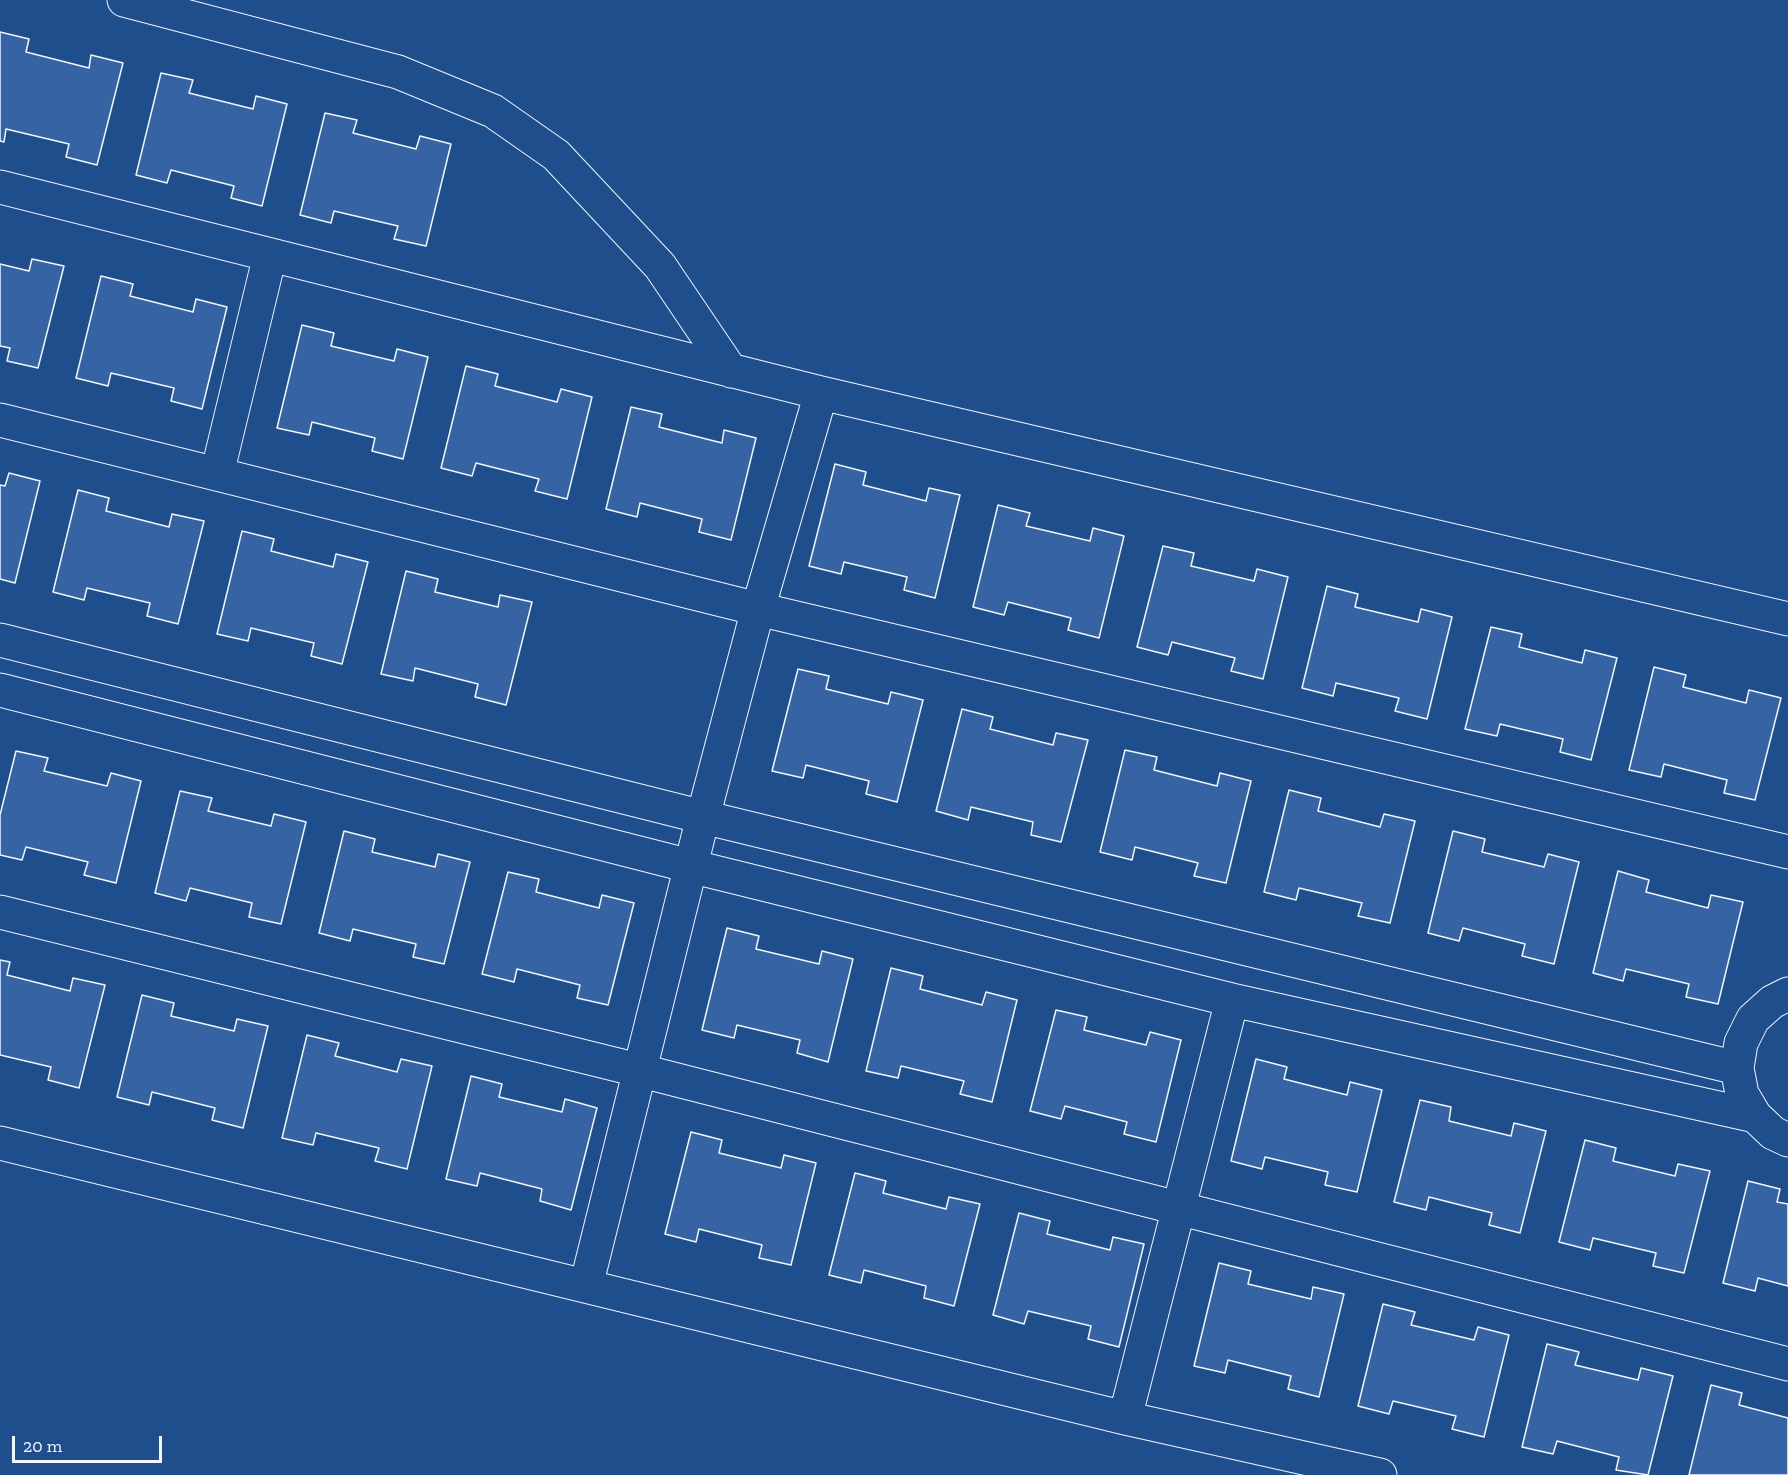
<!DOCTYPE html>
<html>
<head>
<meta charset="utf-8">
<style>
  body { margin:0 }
  #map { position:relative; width:1788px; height:1475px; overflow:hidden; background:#1f4e8c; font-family:"Zilla Slab",serif }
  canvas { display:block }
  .scale { position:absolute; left:12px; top:1436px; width:150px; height:27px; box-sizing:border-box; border:3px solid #f2f6ff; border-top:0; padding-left:8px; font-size:18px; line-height:21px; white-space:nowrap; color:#f2f6ff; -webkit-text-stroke:4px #1f4e8c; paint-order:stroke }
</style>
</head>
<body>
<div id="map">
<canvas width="1788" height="1475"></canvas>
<div class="scale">20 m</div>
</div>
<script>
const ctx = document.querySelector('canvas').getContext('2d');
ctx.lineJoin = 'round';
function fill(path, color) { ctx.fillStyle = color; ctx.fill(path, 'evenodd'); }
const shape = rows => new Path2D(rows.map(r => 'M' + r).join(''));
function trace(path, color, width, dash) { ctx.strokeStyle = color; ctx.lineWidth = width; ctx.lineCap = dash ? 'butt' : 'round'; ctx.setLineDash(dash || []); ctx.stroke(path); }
const building = shape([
  [0,32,29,39,26,52,89,68,91,55,123,63,97,165,66,157,69,144,6,129,4,142,0,141,0,32],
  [161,73,193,80,189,93,253,109,256,96,287,104,262,206,231,198,234,186,171,170,167,183,136,175,161,73],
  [325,113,357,120,353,133,416,149,420,136,451,144,426,246,394,239,398,226,334,211,331,223,300,215,325,113],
  [32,259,64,266,38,368,7,361,10,348,0,346,0,264,29,271,32,259],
  [101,276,133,284,130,296,193,312,196,299,227,307,202,409,171,401,174,388,111,373,108,386,76,378,101,276],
  [302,325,334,333,331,346,394,361,397,349,428,357,403,459,372,451,375,438,312,422,309,435,277,428,302,325],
  [466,366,498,374,495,386,557,402,561,389,592,397,567,499,535,491,539,479,476,463,472,476,441,468,466,366],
  [631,407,662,414,659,427,722,443,724,430,756,438,731,540,699,532,702,519,640,503,637,517,606,509,631,407],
  [835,464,866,472,863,485,926,501,929,488,960,495,935,598,904,590,907,577,844,562,841,574,809,566,835,464],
  [9,473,40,481,15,583,0,579,0,485,5,486,9,473],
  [78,490,109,498,106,511,169,527,172,514,204,521,178,624,147,616,150,603,87,588,84,600,53,592,78,490],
  [998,505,1030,513,1026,526,1090,541,1093,528,1124,536,1099,638,1068,630,1071,618,1008,602,1004,615,973,607,998,505],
  [242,531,274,539,271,551,333,567,336,554,368,562,342,664,311,656,314,643,251,628,248,641,217,634,242,531],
  [1163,546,1194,553,1191,566,1254,581,1257,569,1288,577,1263,679,1231,671,1235,658,1172,642,1168,655,1137,647,1163,546],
  [406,571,438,579,435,592,498,607,500,595,532,602,506,705,475,697,478,684,415,668,413,681,381,674,406,571],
  [1327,586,1358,594,1355,607,1418,622,1421,609,1452,617,1427,719,1395,711,1399,698,1336,683,1333,696,1302,688,1327,586],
  [1491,627,1522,634,1519,647,1582,663,1585,650,1617,658,1591,760,1560,752,1563,739,1500,724,1497,736,1465,729,1491,627],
  [1654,667,1686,675,1683,687,1746,703,1749,690,1781,698,1755,800,1724,793,1727,780,1664,764,1661,777,1629,770,1654,667],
  [798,669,829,676,826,689,888,704,891,692,923,700,897,802,866,794,869,781,806,765,803,778,772,771,798,669],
  [962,709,993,717,990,729,1053,745,1056,733,1088,740,1061,842,1031,835,1033,822,971,807,968,820,936,811,962,709],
  [1125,750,1157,757,1154,770,1217,786,1220,773,1251,781,1226,883,1194,876,1198,863,1135,847,1132,860,1100,852,1125,750],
  [16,751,48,758,44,771,107,786,111,773,141,781,116,883,84,875,88,862,26,847,22,860,0,855,0,815,16,751],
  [1289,790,1321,798,1318,811,1380,827,1384,814,1415,821,1390,923,1358,916,1362,903,1299,888,1296,900,1264,892,1289,790],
  [180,791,212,798,208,811,271,826,274,814,306,822,281,924,249,917,252,903,190,888,186,901,155,893,180,791],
  [344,831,375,839,372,852,435,867,438,854,470,862,444,964,413,957,416,944,353,929,350,941,319,933,344,831],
  [1453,831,1485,839,1482,852,1544,867,1548,854,1579,862,1554,964,1522,956,1525,944,1463,928,1459,941,1428,933,1453,831],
  [1618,871,1649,880,1646,892,1708,908,1711,895,1743,902,1718,1004,1686,997,1689,984,1626,969,1623,981,1593,973,1618,871],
  [508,872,539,879,536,892,599,908,602,895,634,903,608,1005,577,998,580,985,517,969,514,982,482,974,508,872],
  [727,928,759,936,756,949,819,964,822,951,853,959,828,1062,797,1053,800,1040,737,1025,734,1038,702,1030,727,928],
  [0,960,10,962,7,975,70,991,73,978,105,985,79,1088,48,1080,51,1067,0,1055,0,960],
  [891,968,923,976,920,989,982,1005,986,992,1017,1000,992,1102,960,1094,964,1081,901,1066,898,1078,866,1071,891,968],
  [142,995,174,1003,171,1016,234,1031,237,1019,268,1026,243,1128,212,1120,215,1108,152,1092,149,1105,117,1097,142,995],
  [1056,1010,1087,1017,1084,1030,1146,1045,1150,1032,1181,1040,1156,1142,1124,1134,1127,1122,1065,1106,1061,1119,1030,1111,1056,1010],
  [307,1035,339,1043,335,1056,397,1072,401,1059,432,1066,407,1169,375,1161,379,1148,316,1133,313,1145,282,1138,307,1035],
  [1256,1059,1287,1067,1284,1079,1347,1095,1350,1082,1382,1090,1357,1192,1325,1185,1328,1172,1265,1157,1262,1169,1231,1161,1256,1059],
  [471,1076,502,1084,499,1097,562,1112,565,1099,597,1108,571,1210,540,1201,542,1189,480,1173,477,1186,446,1179,471,1076],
  [1420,1100,1451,1107,1449,1121,1511,1136,1514,1123,1546,1131,1520,1233,1489,1225,1492,1213,1429,1197,1426,1210,1394,1202,1420,1100],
  [691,1132,722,1140,719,1153,781,1168,784,1155,816,1163,791,1265,759,1258,762,1245,699,1229,696,1242,665,1234,691,1132],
  [1585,1140,1616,1148,1613,1161,1675,1176,1678,1164,1710,1171,1684,1273,1653,1266,1656,1253,1593,1238,1590,1250,1559,1242,1585,1140],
  [855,1173,886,1181,883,1193,946,1209,949,1197,980,1204,954,1306,924,1298,926,1286,864,1270,861,1283,829,1275,855,1173],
  [1748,1181,1780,1189,1777,1202,1788,1204,1788,1286,1758,1278,1755,1291,1723,1283,1748,1181],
  [1019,1213,1050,1221,1047,1234,1110,1250,1113,1237,1144,1244,1119,1347,1088,1339,1091,1326,1028,1311,1024,1324,993,1315,1019,1213],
  [1219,1263,1251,1271,1248,1284,1311,1299,1313,1287,1344,1294,1319,1397,1288,1389,1291,1376,1228,1360,1225,1373,1194,1366,1219,1263],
  [1383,1304,1415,1312,1411,1325,1474,1340,1478,1327,1509,1335,1484,1437,1452,1429,1456,1416,1393,1401,1389,1414,1358,1406,1383,1304],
  [1547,1344,1579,1352,1575,1365,1638,1380,1641,1368,1673,1376,1648,1475,1616,1470,1619,1457,1557,1441,1553,1454,1522,1447,1547,1344],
  [1711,1385,1742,1393,1739,1405,1788,1418,1788,1475,1689,1475,1711,1385]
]);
const minor = shape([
  [124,0,398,72,493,111,556,155,660,266,731,371],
  [0,187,821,393,1788,619],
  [0,420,758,609,1788,852],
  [217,474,270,255],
  [0,640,703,817,1737,1068],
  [0,690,690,866,1232,1000,1755,1116],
  [0,912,638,1070,1788,1364],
  [1788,994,1772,1002,1753,1019,1741,1043,1737,1068,1742,1094,1755,1116,1773,1133,1788,1140],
  [0,1143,1125,1418,1380,1475],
  [586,1286,703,817,758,609,821,393],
  [1125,1418,1232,1000]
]);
fill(building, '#3563a3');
trace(building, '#f2f6ff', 1.5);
trace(minor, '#f2f6ff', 35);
trace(minor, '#1f4e8c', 33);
</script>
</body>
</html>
